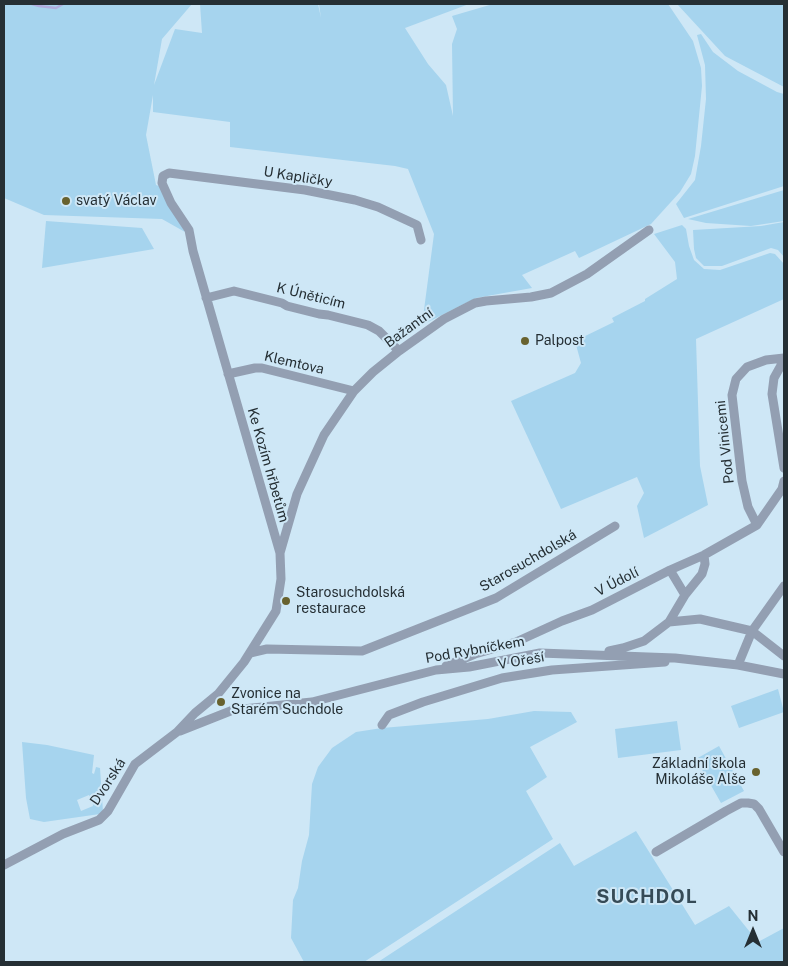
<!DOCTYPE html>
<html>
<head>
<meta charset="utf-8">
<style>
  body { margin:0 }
  #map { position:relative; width:788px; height:966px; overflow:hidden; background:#cee7f6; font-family:"Public Sans",sans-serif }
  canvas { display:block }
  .frame { position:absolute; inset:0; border:5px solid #252f34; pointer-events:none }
  .north { position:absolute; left:728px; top:906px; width:50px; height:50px; -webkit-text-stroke:4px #cee7f6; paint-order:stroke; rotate:0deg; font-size:14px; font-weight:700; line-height:20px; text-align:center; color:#252f34 }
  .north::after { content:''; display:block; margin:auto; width:18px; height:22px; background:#252f34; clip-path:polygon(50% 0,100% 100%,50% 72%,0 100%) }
</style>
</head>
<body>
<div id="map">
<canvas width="788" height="966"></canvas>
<div class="frame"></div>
<div class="north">N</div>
</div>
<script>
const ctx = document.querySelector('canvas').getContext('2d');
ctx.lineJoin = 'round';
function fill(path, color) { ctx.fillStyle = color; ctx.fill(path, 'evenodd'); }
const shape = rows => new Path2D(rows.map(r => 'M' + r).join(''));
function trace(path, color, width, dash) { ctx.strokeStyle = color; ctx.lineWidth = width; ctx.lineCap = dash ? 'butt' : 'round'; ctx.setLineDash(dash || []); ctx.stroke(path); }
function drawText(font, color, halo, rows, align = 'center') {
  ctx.font = font + ' "Public Sans",sans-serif'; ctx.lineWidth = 4; ctx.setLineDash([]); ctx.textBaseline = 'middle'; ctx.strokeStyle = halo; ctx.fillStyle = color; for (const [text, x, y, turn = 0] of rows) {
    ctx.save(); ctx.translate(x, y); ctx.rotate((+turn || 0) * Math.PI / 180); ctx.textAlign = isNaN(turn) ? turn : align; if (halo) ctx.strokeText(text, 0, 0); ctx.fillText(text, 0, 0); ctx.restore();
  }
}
const green = shape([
  [4,4,192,4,162,39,154,85,175,29,202,33,200,4,318,4,321,18,319,4,469,4,405,28,428,64,446,85,453,116,452,44,457,29,452,16,493,4,668,4,693,41,701,68,702,86,695,156,691,174,680,192,651,224,579,258,575,251,522,275,532,288,476,298,422,325,434,234,408,169,395,166,230,147,230,122,153,112,153,95,146,135,156,185,162,187,185,232,162,219,44,215,4,198],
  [677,4,784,4,784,87,725,56],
  [701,34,713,52,738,71,777,92,784,94,784,186,684,218,676,204,695,180,701,146,706,99,705,65,697,35],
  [784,190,784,221,751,226,706,223,688,219],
  [46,221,142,228,154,249,42,268],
  [784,222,784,257,778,250,771,248,722,266,704,266,696,258,694,249,693,230,761,226],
  [682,225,686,229,689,246,694,260,704,269,720,270,770,253,775,254,784,264,784,299,696,339,700,466,708,505,644,538,637,506,644,493,637,477,561,509,511,401,575,373,581,363,575,341,614,322,612,318,645,301,645,299,677,279,675,262,654,234],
  [778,689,784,712,739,728,731,706],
  [534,711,571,712,577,722,530,747,547,777,526,791,553,839,364,962,304,962,291,938,293,900,298,888,302,861,309,835,312,784,318,767,332,748,356,732,382,728,488,719],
  [677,721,681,750,618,758,615,729],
  [22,742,47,745,94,755,92,773,94,774,96,767,100,768,103,812,100,814,44,822,30,819,26,798],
  [89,795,90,798,92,797,93,806,81,811,77,800],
  [719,746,744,791,721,803,696,759],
  [636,831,695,925,729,906,758,942,784,928,784,962,378,962,560,843,574,866]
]);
const stream = shape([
  [32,4,39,6,56,8,63,4]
]);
const minor = shape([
  [206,298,234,291,282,303,287,306,319,314,328,315,368,325,379,331,399,351],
  [784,360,774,378,772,394,784,468],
  [228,374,255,368,262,368,354,391],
  [757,525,748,507,742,481,732,395,736,379,747,367,766,360,784,358],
  [280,553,297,494,324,435,354,391,373,372,399,351,444,319,475,303,486,301,531,297,551,293,587,274,649,230],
  [670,570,685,595],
  [669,622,685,595,702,574,705,564,704,555],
  [609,651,623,648,644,641,669,622,700,619,752,631,784,656],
  [250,653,267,649,362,651,496,598,615,526],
  [738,665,752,631,784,586],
  [446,666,475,654,516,642,562,621,592,610,670,570,704,555,757,525,782,489,784,481],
  [382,725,389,715,423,702,502,678,552,670,665,662],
  [180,731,233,710,312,702,436,670,469,667,540,653,675,658,738,665,784,674],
  [656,852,726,811,741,803,748,803,754,804,759,809,784,852],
  [4,865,63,834,99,820,108,811,135,764,177,732,195,713,218,694,244,662,276,611,281,579,280,553,193,251,189,230,171,203,162,183,163,176,169,173,305,190,355,200,378,207,417,225,421,240]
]);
const markers = [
  [66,201,5,"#68622f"],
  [525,341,5,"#68622f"],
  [286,601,5,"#68622f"],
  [221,702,5,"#68622f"],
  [756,772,5,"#68622f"]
];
const streetNames = [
  ["U Kapličky",298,177,9],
  ["K Úněticím",311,296,14],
  ["Bažantní",409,328,-36],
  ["Klemtova",294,363,13],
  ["Pod Vinicemi",725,442,-96],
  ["Ke Kozím hřbetům",268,465,74],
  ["Starosuchdolská",528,561,-30],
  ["V Údolí",617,582,-27],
  ["Pod Rybníčkem",475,650,-10],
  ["V Ořeší",521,661,-10],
  ["Dvorská",108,782,-57]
];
const poiNames = [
  ["svatý Václav",76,201],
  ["Palpost",535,341],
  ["Starosuchdolská",296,593],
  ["restaurace",296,609],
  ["Zvonice na",231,694],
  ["Starém Suchdole",231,710],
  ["Základní škola",746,764,"right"],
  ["Mikoláše Alše",746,780,"right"]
];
const districtNames = [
  ["SUCHDOL",647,897]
];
fill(green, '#a6d4ee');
trace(stream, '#afadde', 2.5);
trace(minor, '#939fb2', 9);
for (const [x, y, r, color] of markers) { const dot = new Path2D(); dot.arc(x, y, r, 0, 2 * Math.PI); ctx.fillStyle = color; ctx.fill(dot); trace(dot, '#cee7f6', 2); }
drawText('14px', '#252f34', '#cee7f6', streetNames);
drawText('14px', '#252f34', '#cee7f6', poiNames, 'left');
ctx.letterSpacing = '1px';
drawText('bold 19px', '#364b57', '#cee7f6', districtNames);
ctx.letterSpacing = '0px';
</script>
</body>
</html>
